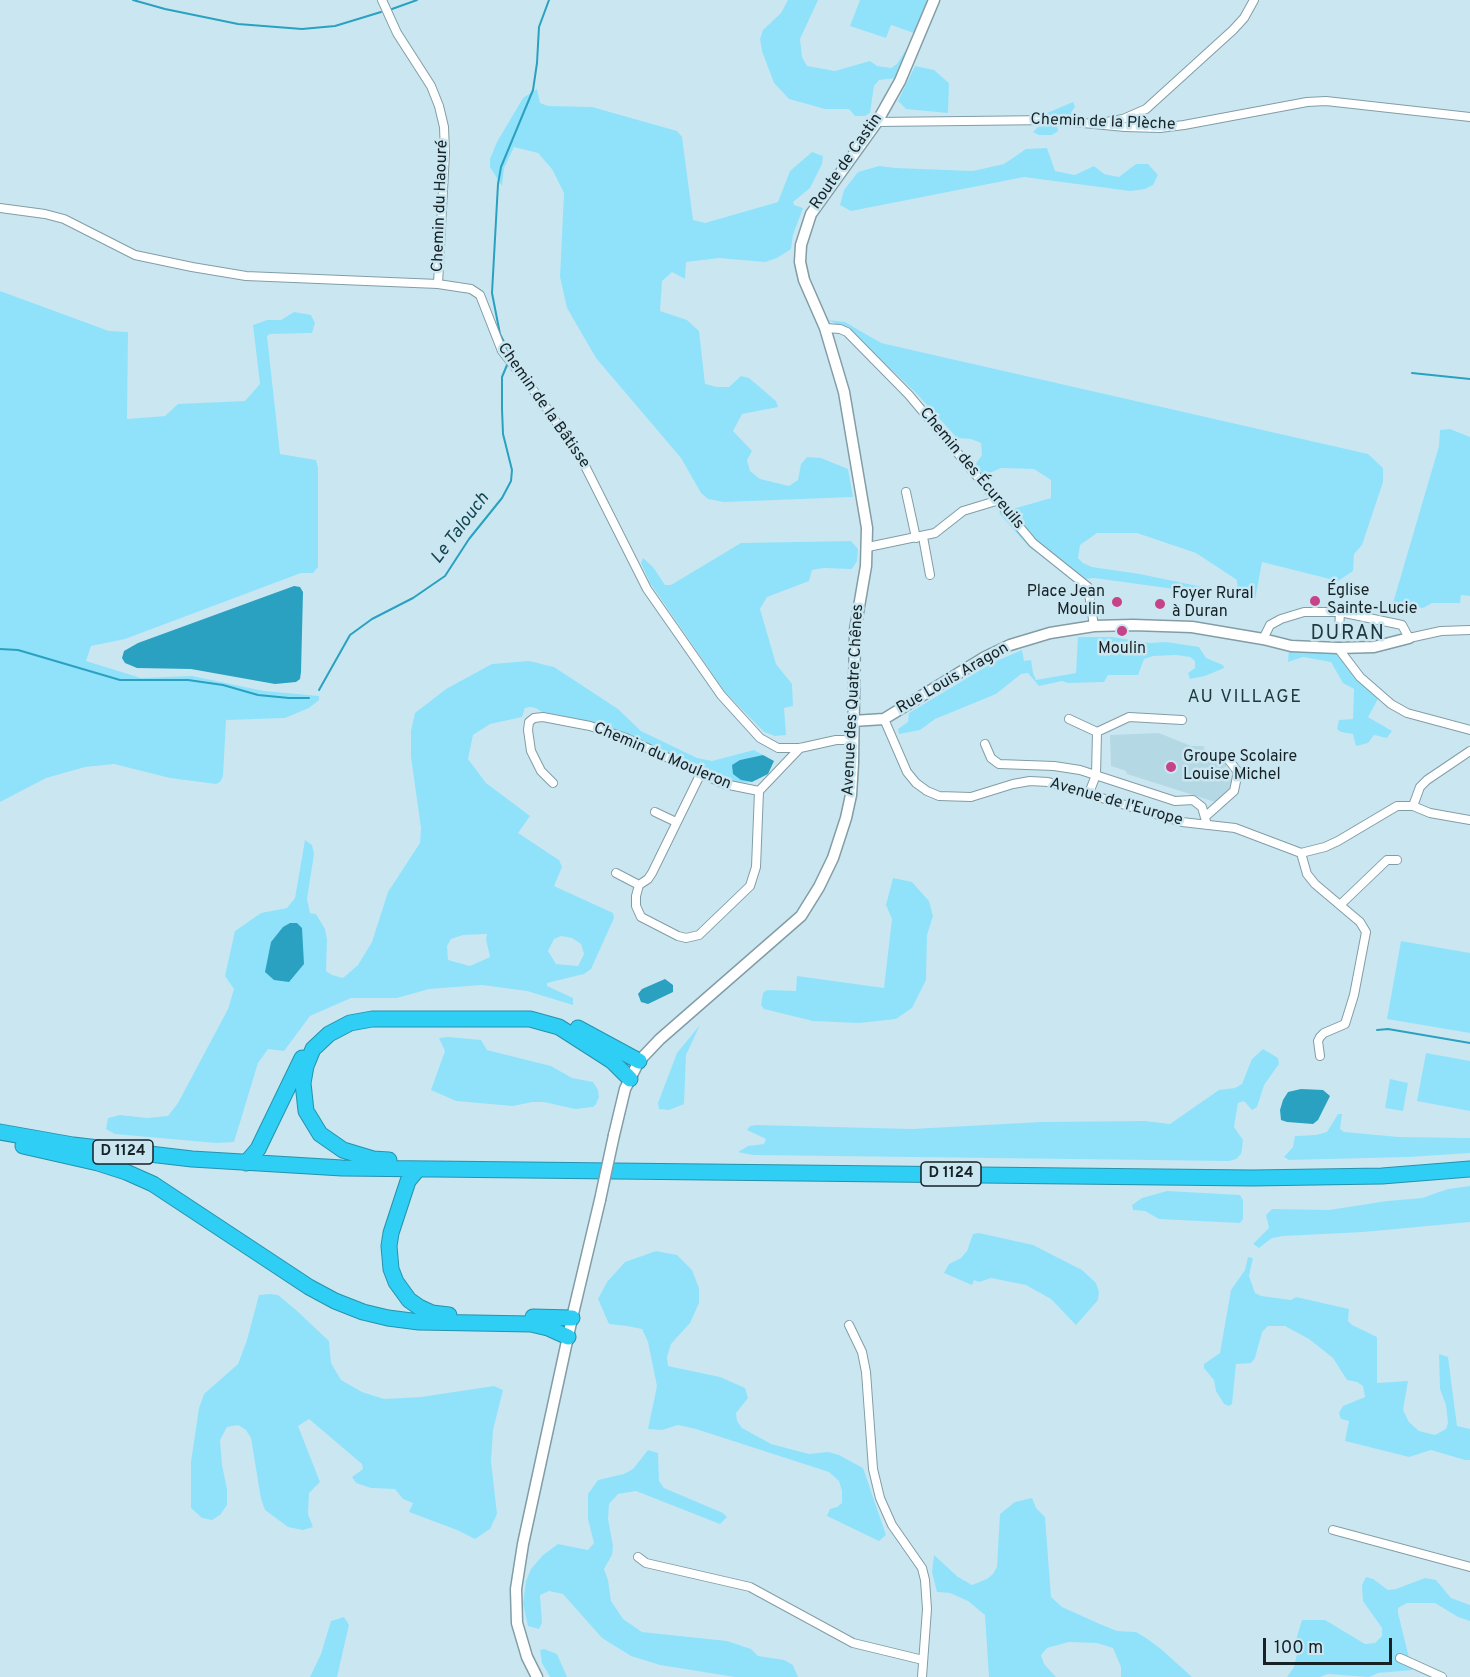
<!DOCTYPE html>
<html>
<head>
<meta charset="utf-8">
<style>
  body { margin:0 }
  #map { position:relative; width:1470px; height:1677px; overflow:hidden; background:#cae7f1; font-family:Overpass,sans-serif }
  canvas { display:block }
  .scale { position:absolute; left:1263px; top:1638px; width:129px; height:27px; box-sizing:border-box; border:3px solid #172226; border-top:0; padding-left:8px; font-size:18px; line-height:21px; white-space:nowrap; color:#172226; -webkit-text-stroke:4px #cae7f1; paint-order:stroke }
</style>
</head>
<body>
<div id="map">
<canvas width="1470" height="1677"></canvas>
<div class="scale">100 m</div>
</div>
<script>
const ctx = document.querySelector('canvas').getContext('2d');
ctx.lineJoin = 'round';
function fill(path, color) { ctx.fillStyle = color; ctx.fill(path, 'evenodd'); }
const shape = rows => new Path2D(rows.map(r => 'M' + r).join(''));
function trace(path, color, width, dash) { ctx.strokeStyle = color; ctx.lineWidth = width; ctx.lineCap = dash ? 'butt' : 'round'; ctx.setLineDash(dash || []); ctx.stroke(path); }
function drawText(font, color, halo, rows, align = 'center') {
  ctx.font = font + ' Overpass,sans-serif'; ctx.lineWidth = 5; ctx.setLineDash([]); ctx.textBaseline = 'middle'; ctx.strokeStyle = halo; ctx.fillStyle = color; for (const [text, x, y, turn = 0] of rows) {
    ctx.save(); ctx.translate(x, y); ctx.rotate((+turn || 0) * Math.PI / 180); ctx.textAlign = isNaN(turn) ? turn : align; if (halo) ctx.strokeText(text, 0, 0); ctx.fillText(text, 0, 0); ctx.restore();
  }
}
const built = shape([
  [1159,733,1191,746,1204,746,1205,752,1226,753,1226,769,1233,777,1230,788,1223,796,1215,802,1127,774,1126,771,1111,766,1110,735]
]);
const green = shape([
  [788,0,818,0,800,39,802,57,807,66,835,71,870,61,877,66,891,68,897,64,909,45,911,48,897,78,879,80,874,86,870,113,865,116,855,116,849,109,825,109,789,99,774,83,762,51,760,39,763,30,781,13],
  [860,0,928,0,914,33,891,25,886,38,850,26],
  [915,66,934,70,949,83,948,113,906,109,898,101],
  [537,89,540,103,548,106,592,107,677,131,682,137,693,220,705,223,778,202,790,171,812,152,823,156,822,164,810,188,793,202,794,205,803,208,793,235,791,249,777,258,765,262,719,258,686,262,685,279,672,272,662,281,660,311,687,320,699,331,705,384,717,387,729,387,741,376,749,378,776,401,778,407,742,414,733,431,752,451,747,460,750,471,760,479,789,486,798,480,801,464,807,457,821,458,848,469,853,497,724,502,708,499,701,493,681,458,596,358,567,308,560,277,564,193,552,169,538,153,514,147,504,168,502,186,490,167,490,159,497,142,523,98],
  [1073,102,1075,107,1071,112,1072,117,1057,124,1058,131,1052,135,1039,135,1033,132,1038,127,1043,126,1047,113],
  [1047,148,1055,171,1075,175,1094,166,1104,174,1119,177,1136,164,1148,164,1158,175,1153,185,1145,189,1130,191,1024,177,851,211,840,205,844,190,858,172,879,166,896,168,973,171,1004,164,1026,149],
  [0,291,109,331,128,332,127,419,165,416,178,404,245,401,260,384,253,325,267,320,281,320,294,312,311,315,315,323,312,333,270,334,267,336,280,454,316,460,318,468,318,567,313,573,301,573,125,639,91,646,86,661,141,678,192,676,264,691,319,696,319,700,309,708,285,718,226,720,223,776,220,782,216,784,170,778,114,764,85,767,46,778,0,802],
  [828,320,845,322,881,343,1368,454,1383,468,1383,482,1362,545,1354,554,1353,571,1338,581,1262,562,1255,600,1238,598,1237,580,1196,553,1137,533,1097,533,1080,545,1078,558,1083,563,1092,567,1140,574,1207,588,1211,594,1094,578,1075,580,1029,547,999,513,1051,498,1051,480,1034,469,1001,468,983,476,975,465,982,455,981,443,971,439,957,438,916,393,851,331],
  [1450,429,1470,437,1470,596,1461,595,1460,603,1432,603,1423,608,1393,603,1439,446,1440,430],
  [851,541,858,549,857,561,852,569,824,568,812,570,809,581,767,597,760,609,776,664,792,684,793,706,784,708,786,735,775,736,764,732,725,692,650,583,641,563,643,558,653,567,665,585,671,585,741,543],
  [1078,637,1112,637,1150,643,1166,642,1199,647,1206,658,1223,665,1224,668,1205,676,1190,679,1188,673,1195,668,1195,661,1190,657,1176,655,1153,656,1144,659,1138,675,1108,675,1104,682,1068,683,1062,681,1039,686,1028,673,1021,674,996,694,935,719,920,730,899,734,898,729,908,722,909,713,992,663,1022,650,1024,661,1031,660,1033,673,1036,680,1076,673],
  [1289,648,1338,652,1359,681,1378,699,1368,717,1392,731,1387,738,1374,735,1368,743,1356,746,1353,734,1341,732,1337,729,1339,720,1353,719,1354,689,1343,683,1331,662,1303,657,1288,662],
  [529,661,554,667,618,709,641,731,697,758,712,761,754,750,763,755,740,760,741,780,752,782,739,783,705,771,622,733,591,722,545,714,536,708,530,707,525,708,522,717,490,724,473,735,468,759,486,783,530,816,518,833,559,860,562,867,554,886,613,913,614,918,591,969,584,974,547,983,547,986,573,998,573,1005,527,991,482,985,429,989,397,998,351,998,310,1016,284,1051,268,1049,258,1063,234,1142,216,1143,115,1134,106,1129,108,1118,120,1115,147,1118,168,1116,178,1103,228,1009,234,989,225,976,235,931,261,913,287,908,295,898,305,840,312,845,314,854,307,899,310,913,316,914,325,929,327,940,326,971,332,975,343,978,358,965,372,942,388,892,420,843,421,828,411,757,411,731,415,713,446,689,492,664],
  [487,934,486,939,490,957,470,966,448,960,447,946,451,939,463,935],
  [561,936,572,938,581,944,584,954,578,966,556,964,548,951,554,939],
  [893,878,912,882,929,901,933,916,927,935,926,980,912,1008,896,1019,859,1023,813,1021,764,1009,761,1005,763,993,767,990,796,991,797,976,884,988,892,919,886,905],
  [1401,941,1470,953,1470,1033,1387,1019],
  [700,1025,686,1055,684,1104,669,1110,659,1109,658,1103,677,1053],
  [448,1037,481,1040,487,1050,551,1066,572,1078,593,1082,598,1090,599,1097,596,1104,593,1107,575,1109,544,1102,532,1102,513,1106,456,1101,431,1090,445,1051,439,1038],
  [1263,1049,1278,1058,1279,1064,1264,1085,1257,1107,1252,1110,1244,1101,1238,1103,1234,1127,1243,1140,1242,1149,1241,1154,1236,1159,1229,1161,753,1155,738,1152,748,1146,764,1144,766,1139,747,1130,750,1126,756,1125,912,1129,1041,1122,1145,1121,1170,1124,1219,1090,1235,1088,1242,1084,1252,1059],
  [1426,1053,1470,1061,1470,1111,1417,1101],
  [1390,1079,1408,1083,1403,1111,1385,1108],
  [1338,1114,1342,1114,1340,1129,1344,1132,1399,1137,1470,1138,1470,1153,1409,1157,1289,1160,1284,1157,1293,1147,1295,1136,1316,1135,1327,1132],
  [1470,1186,1470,1222,1364,1232,1283,1236,1272,1238,1259,1248,1253,1244,1269,1228,1266,1215,1272,1209,1329,1210,1387,1201,1422,1198,1448,1189],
  [1167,1191,1240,1195,1243,1200,1243,1219,1240,1223,1159,1219,1145,1211,1133,1210,1132,1205,1142,1198],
  [979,1233,1033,1245,1082,1270,1096,1283,1099,1292,1098,1300,1076,1325,1051,1299,1026,1285,991,1278,979,1282,974,1280,972,1285,944,1273,949,1264,961,1258,967,1251,973,1234],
  [656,1251,677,1255,692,1270,699,1288,699,1303,690,1323,671,1344,667,1357,668,1366,720,1377,745,1388,748,1398,736,1413,737,1421,742,1428,771,1444,809,1454,828,1452,839,1455,863,1468,886,1535,879,1541,827,1516,830,1509,837,1507,842,1503,842,1491,839,1481,829,1472,696,1429,678,1425,662,1430,648,1429,657,1386,648,1342,642,1329,627,1326,609,1324,598,1299,607,1282,625,1262],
  [1248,1257,1253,1258,1249,1276,1255,1293,1261,1296,1291,1300,1296,1297,1349,1309,1348,1321,1352,1325,1377,1337,1377,1383,1408,1381,1403,1410,1409,1422,1419,1431,1435,1435,1446,1429,1448,1423,1446,1405,1440,1389,1439,1354,1448,1357,1457,1426,1470,1429,1470,1460,1465,1460,1431,1450,1409,1457,1345,1441,1349,1421,1341,1419,1339,1413,1343,1406,1365,1397,1363,1386,1357,1382,1347,1380,1333,1358,1309,1339,1285,1326,1268,1326,1262,1332,1255,1358,1251,1363,1236,1364,1232,1404,1229,1406,1224,1404,1216,1391,1214,1380,1204,1368,1204,1364,1220,1353,1231,1290,1245,1270],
  [270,1294,278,1295,296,1310,329,1341,331,1363,341,1380,362,1392,384,1399,421,1397,494,1386,503,1390,493,1430,491,1461,497,1514,490,1529,475,1539,457,1530,409,1512,413,1503,403,1499,395,1489,371,1488,356,1483,352,1477,363,1469,362,1464,309,1419,298,1426,320,1482,309,1493,308,1514,313,1527,303,1530,288,1527,265,1510,261,1499,251,1438,246,1430,238,1425,227,1427,220,1440,222,1465,227,1489,227,1505,220,1515,212,1520,202,1518,191,1508,191,1462,199,1408,204,1394,238,1364,247,1340,259,1295],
  [648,1450,658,1453,659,1481,664,1488,723,1513,727,1517,720,1524,636,1491,618,1494,609,1504,608,1519,613,1546,612,1555,604,1569,608,1580,611,1601,623,1619,642,1632,727,1641,751,1649,758,1656,784,1660,793,1665,798,1677,735,1677,660,1665,631,1656,602,1638,563,1594,549,1591,540,1595,542,1623,539,1629,528,1626,523,1604,526,1581,531,1569,543,1555,558,1544,588,1550,594,1543,588,1519,588,1494,598,1480,624,1474,633,1469],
  [1032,1498,1036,1508,1045,1517,1051,1597,1062,1607,1102,1625,1117,1631,1136,1632,1146,1638,1161,1649,1192,1677,1121,1677,1121,1667,1113,1648,1097,1643,1069,1642,1047,1648,1041,1655,1044,1664,1056,1677,989,1677,985,1615,968,1601,950,1593,937,1592,932,1572,934,1555,958,1577,972,1585,987,1579,993,1574,997,1567,1000,1514,1015,1502],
  [1366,1577,1373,1579,1388,1590,1396,1589,1425,1578,1436,1580,1451,1598,1470,1605,1470,1621,1458,1617,1435,1603,1407,1603,1398,1608,1398,1613,1412,1670,1378,1673,1369,1677,1328,1674,1320,1677,1287,1677,1294,1667,1297,1654,1296,1640,1302,1620,1325,1620,1365,1644,1375,1643,1382,1636,1382,1628,1363,1601,1362,1585],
  [344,1617,349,1625,337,1677,310,1677,321,1654,331,1621],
  [544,1649,557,1654,567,1677,550,1677,542,1663,540,1650]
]);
const water = shape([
  [294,586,300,587,303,592,301,672,300,679,296,682,275,684,191,669,137,668,125,663,122,658,124,651,138,643],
  [763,755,774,761,768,774,752,782,741,780,733,774,732,765,740,760],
  [290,923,297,923,302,928,304,964,289,982,274,980,265,972,271,942,283,927],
  [665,979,673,985,673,992,648,1004,641,1002,638,994,642,989],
  [1301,1089,1323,1090,1330,1096,1318,1120,1313,1124,1287,1122,1281,1120,1280,1110,1283,1100,1288,1092]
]);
const stream = shape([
  [133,0,165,9,238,24,302,29,335,26,381,12],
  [392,9,417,0],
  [513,360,500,334,492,293,498,184,501,167,533,90,537,63,539,27,549,0],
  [1412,373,1470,379],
  [0,649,18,650,120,680,188,680,223,685,258,695,289,698,309,698],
  [319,690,350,635,372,619,413,598,445,576,469,539,502,498,511,481,512,470,503,434,502,409,502,377,507,365],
  [1377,1030,1388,1029,1470,1043]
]);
const street = shape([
  [382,0,397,33,431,86,439,106,444,127,445,153,438,284],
  [877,122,1052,120,1125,127,1160,128,1184,125,1307,102,1326,101,1470,117],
  [1101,123,1123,119,1146,109,1233,30,1244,18,1254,0],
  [0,208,45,214,64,219,135,255,192,267,246,276,438,284,471,289,480,295,502,351,541,400,581,458,647,589,721,695,760,738,778,748,800,748,836,740,853,740],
  [825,328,840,329,847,332,909,395,1033,543,1088,587,1094,626],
  [906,492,916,538],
  [923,537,930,575],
  [868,547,935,533,963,511,996,501],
  [1339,630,1340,612],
  [1263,639,1270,625,1281,619,1304,612,1340,612,1402,625,1409,638,1441,631,1470,630],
  [1338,648,1360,677,1391,704,1407,713,1470,730],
  [884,719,907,772,916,783,927,791,939,796,971,797,1013,784,1030,781,1048,782,1182,822,1235,828,1301,853,1325,847,1338,841,1397,806,1413,806,1430,813,1470,820],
  [1069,719,1097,732],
  [1097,732,1129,717,1182,720],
  [985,744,991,758,999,764,1054,766,1080,770,1175,801,1193,800,1202,807,1207,825],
  [701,773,652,873,648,879,639,885,636,896,636,906,641,917,678,936,686,938,699,935,750,886,756,867,759,791],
  [553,783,541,771,531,751,528,730,529,722,534,718,543,717,590,726,626,738,724,784,759,791],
  [759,791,800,748],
  [1089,793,1096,775,1097,732],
  [1413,806,1420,787,1427,780,1470,751],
  [655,812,676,822],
  [1206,816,1234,791,1238,772,1228,759],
  [1301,853,1307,874,1315,884,1360,922,1366,932,1354,995,1345,1024,1324,1033,1320,1037,1318,1041,1320,1056],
  [616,873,639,885],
  [1340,905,1387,860,1397,860],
  [849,1325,862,1352,866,1372,873,1469,880,1498,892,1525,922,1568,925,1580,927,1609,922,1677],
  [1333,1530,1470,1567],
  [638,1557,646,1563,750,1587,853,1643,923,1660],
  [1400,1658,1442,1677]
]);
const secondary = shape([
  [853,721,884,719,985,657,1010,645,1050,633,1094,626,1133,625,1192,627,1263,639,1291,646,1338,648,1374,647,1409,638],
  [614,1135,625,1089,639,1061,660,1039,801,916,819,887,833,858,846,818,851,795,853,763,855,630,866,566,867,528,844,392,825,328,804,280,800,262,801,245,811,214,877,122,900,81,934,0],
  [537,1677,527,1657,517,1623,516,1589,523,1544,572,1318,600,1200]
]);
const highway = shape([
  [578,1028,639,1061],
  [0,1132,73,1145,192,1159,342,1168,1252,1178,1382,1176,1470,1169],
  [23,1146,98,1163,126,1172,153,1184,309,1287,335,1301,363,1312,388,1318,419,1322,531,1324,548,1328,568,1337],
  [389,1160,373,1159,343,1150,320,1134,306,1111,303,1083,306,1066,313,1049,329,1034,350,1023,372,1019,530,1019,559,1027,612,1061,630,1079],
  [246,1163,258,1149,302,1058],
  [418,1169,408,1181,391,1233,389,1246,391,1269,396,1282,409,1300,419,1307,432,1313,449,1315],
  [533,1317,572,1318]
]);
const secondaryBridge = shape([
  [600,1200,614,1135]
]);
const markers = [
  [1315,601,6,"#c74389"],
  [1117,602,6,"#c74389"],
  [1160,604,6,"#c74389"],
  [1122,631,6,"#c74389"],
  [1171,767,6,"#c74389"]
];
const shields = [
  [123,1152,60],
  [951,1174,60]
];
const shieldNames = [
  ["D 1124",123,1152],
  ["D 1124",951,1174]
];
const streetNames = [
  ["Chemin de la Plèche",1103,123,2],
  ["Route de Castin",847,162,-55],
  ["Chemin du Haouré",441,206,-88],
  ["Chemin de la Bâtisse",543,406,55],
  ["Chemin des Écureuils",971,469,50],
  ["Rue Louis Aragon",953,679,-30],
  ["Avenue des Quatre Chênes",854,700,-87],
  ["Chemin du Mouleron",662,757,23],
  ["Avenue de l'Europe",1116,803,16]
];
const poiNames = [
  ["Église",1327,592],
  ["Sainte-Lucie",1327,610],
  ["Place Jean",1105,593,"right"],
  ["Moulin",1105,611,"right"],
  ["Foyer Rural",1172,595],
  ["à Duran",1172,613],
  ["Moulin",1122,650,"center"],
  ["Groupe Scolaire",1183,758],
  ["Louise Michel",1183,776]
];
const waterNames = [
  ["Le Talouch",461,529,-53]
];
const neighbourhoodNames = [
  ["AU VILLAGE",1245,698]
];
const quarterNames = [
  ["DURAN",1348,635]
];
fill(built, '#b4d9e5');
fill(green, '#90e2fb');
fill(water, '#2aa1c0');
trace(stream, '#2aa1c0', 2);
trace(street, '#829da6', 10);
trace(secondary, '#829da6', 13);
trace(highway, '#2692ad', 17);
trace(street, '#fff', 8);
trace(secondary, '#fff', 10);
trace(highway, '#2ecef5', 15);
trace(secondaryBridge, '#829da6', 13, []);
trace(secondaryBridge, '#fff', 10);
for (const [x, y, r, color] of markers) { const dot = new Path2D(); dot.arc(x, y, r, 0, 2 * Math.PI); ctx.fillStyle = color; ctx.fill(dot); trace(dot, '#cae7f1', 2); }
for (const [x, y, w] of shields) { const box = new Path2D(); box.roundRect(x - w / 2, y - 12, w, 24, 4.5); ctx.fillStyle = '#cae7f1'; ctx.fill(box); trace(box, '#172226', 1.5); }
drawText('bold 15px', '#172226', null, shieldNames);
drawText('16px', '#172226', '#cae7f1', streetNames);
drawText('16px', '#172226', '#cae7f1', poiNames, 'left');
drawText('italic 18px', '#144552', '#cae7f1', waterNames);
ctx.letterSpacing = '1.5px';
drawText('18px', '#203840', '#cae7f1', neighbourhoodNames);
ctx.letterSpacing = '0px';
ctx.letterSpacing = '1.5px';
drawText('20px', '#203840', '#cae7f1', quarterNames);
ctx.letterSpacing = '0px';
</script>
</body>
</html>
